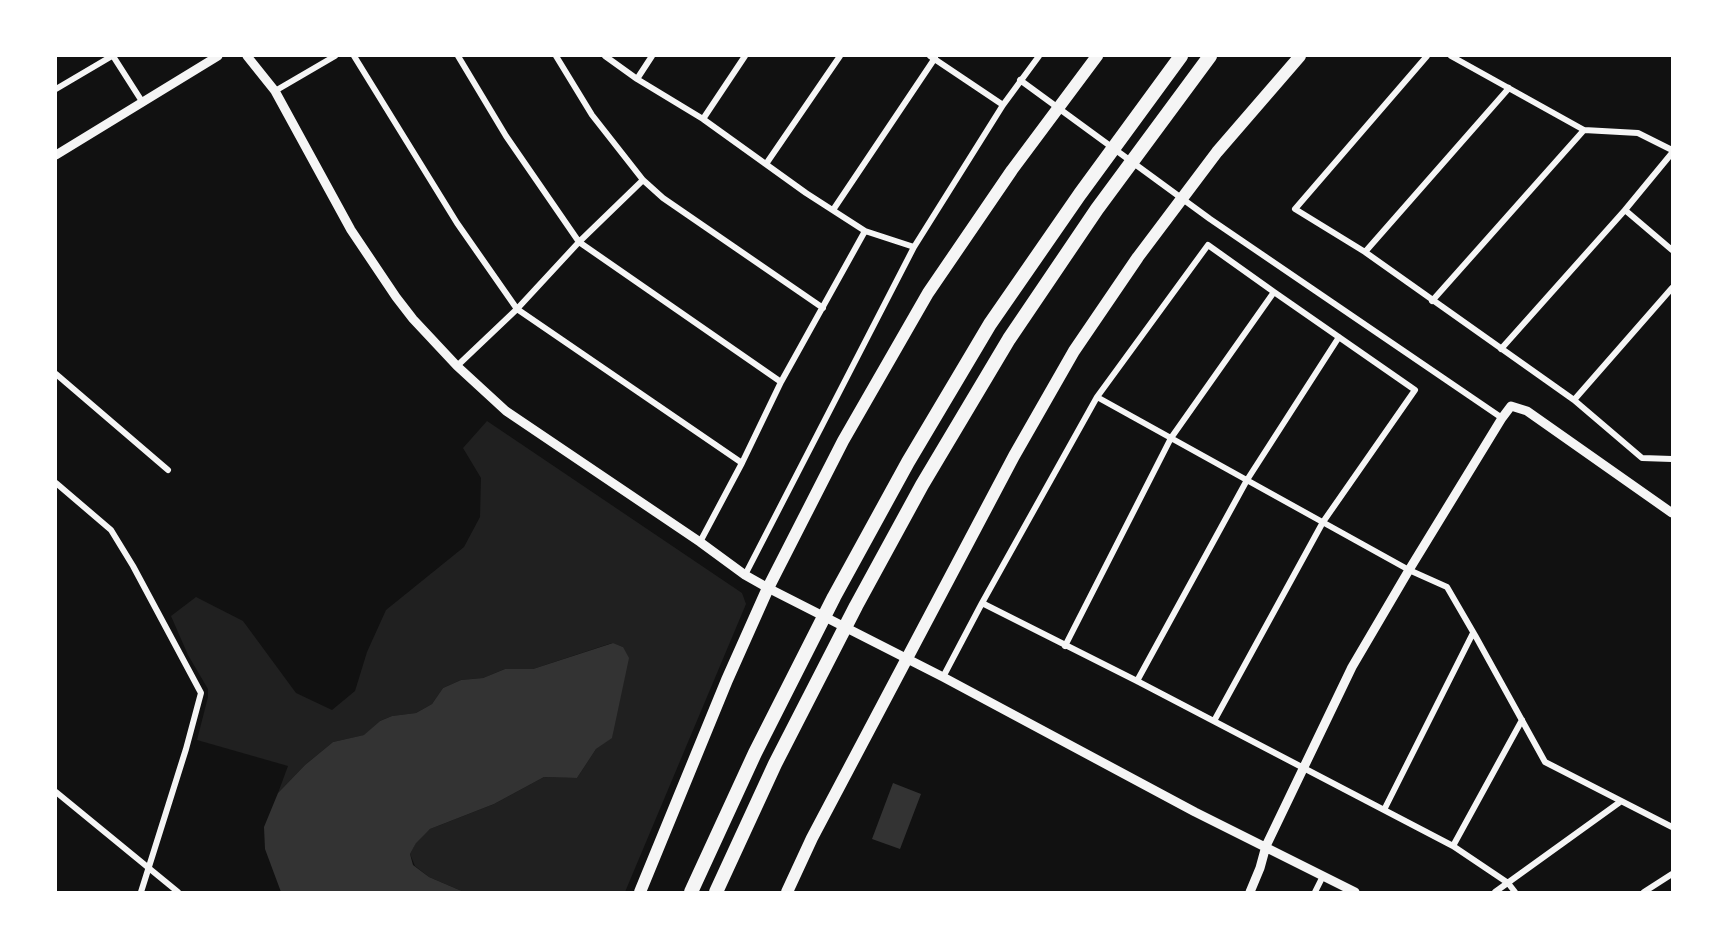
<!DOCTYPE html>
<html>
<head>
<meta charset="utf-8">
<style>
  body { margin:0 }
  #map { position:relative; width:1728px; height:948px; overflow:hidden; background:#111; font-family:"DM Sans",sans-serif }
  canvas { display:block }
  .frame { position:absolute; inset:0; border:57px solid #fff; pointer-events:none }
</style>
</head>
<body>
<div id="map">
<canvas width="1728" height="948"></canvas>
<div class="frame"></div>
</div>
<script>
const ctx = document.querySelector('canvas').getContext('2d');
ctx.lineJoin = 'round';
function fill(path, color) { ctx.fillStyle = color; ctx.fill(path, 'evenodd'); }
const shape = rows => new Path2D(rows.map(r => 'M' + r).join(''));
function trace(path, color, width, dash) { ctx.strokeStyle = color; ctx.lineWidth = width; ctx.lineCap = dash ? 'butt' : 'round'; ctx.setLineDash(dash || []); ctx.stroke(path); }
const green = shape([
  [487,421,742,593,746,604,625,892,464,892,429,877,415,866,410,854,416,842,430,829,494,804,544,777,577,778,596,749,612,737,623,647,612,643,533,669,505,669,483,678,461,680,443,688,432,704,416,713,392,716,380,721,365,735,333,742,305,765,278,793,288,766,197,740,208,697,208,689,188,655,171,616,196,597,243,621,296,693,332,710,355,691,367,652,386,610,464,547,480,517,481,478,463,448]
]);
const water = shape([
  [613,643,623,647,629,658,612,738,596,749,577,778,544,777,494,804,430,829,416,843,410,854,413,865,429,877,464,892,281,892,265,849,264,827,278,793,305,765,333,742,364,735,380,721,392,716,416,713,432,704,443,688,461,680,483,678,505,669,533,669],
  [893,783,921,794,900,849,872,839]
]);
const minor = shape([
  [113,56,143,103],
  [354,56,457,223,517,309,742,463],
  [458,56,506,136,579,242,781,382],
  [556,56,592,115,643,180,663,198,823,308],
  [605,56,637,79,703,119,806,193,865,231,914,247],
  [930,56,1003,105],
  [1427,56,1295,209,1365,252,1574,400,1642,458,1672,459],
  [1451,56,1584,130,1638,133,1672,150],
  [637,79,652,56],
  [1020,80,1210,219,1502,418],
  [56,89,112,56],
  [275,91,335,56],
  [703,119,745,56],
  [1672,153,1625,210,1672,250],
  [766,164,840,56],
  [833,210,935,58],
  [1365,252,1509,88],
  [1432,301,1584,130],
  [1501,349,1625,210],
  [457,366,517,309,579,242,643,180],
  [56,374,168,470],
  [1097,397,1208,245,1274,292],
  [1574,400,1672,288],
  [56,483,111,530,133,566,201,693,186,749,141,892],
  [700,542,742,463,781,382,865,231],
  [745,575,914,247,1003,105,1039,56],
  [982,603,1137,681,1453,846,1508,883,1515,892],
  [1065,646,1171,438,1274,292,1415,390,1323,522,1214,721],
  [943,677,982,603,1097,397,1409,570,1447,587,1476,637,1545,762,1672,827],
  [1137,681,1247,480,1339,337],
  [56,792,178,892],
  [1384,810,1473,633],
  [1453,846,1522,720],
  [1315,892,1323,876],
  [1495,892,1620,802],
  [1644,892,1672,874]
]);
const tertiary = shape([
  [247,56,275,91,351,230,396,297,413,319,457,366,506,411,700,542,745,575,768,588,943,677,1195,812,1355,892],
  [56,155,218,56],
  [1250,892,1260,868,1266,846,1352,667,1409,570,1502,418,1511,406,1527,411,1672,513]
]);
const trunk = shape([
  [640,892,727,680,768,588,843,441,928,293,1012,170,1097,56],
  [787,892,812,838,1014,456,1074,351,1138,257,1217,152,1300,56]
]);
const motorway = shape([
  [691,892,755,753,834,597,908,462,990,324,1080,194,1181,56],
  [716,892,775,764,856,606,922,485,1009,339,1097,209,1210,56]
]);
fill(green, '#202020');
fill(water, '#333');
trace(minor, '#f5f5f5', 6);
trace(tertiary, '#f5f5f5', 9);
trace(trunk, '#f5f5f5', 12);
trace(motorway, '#f5f5f5', 14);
</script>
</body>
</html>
